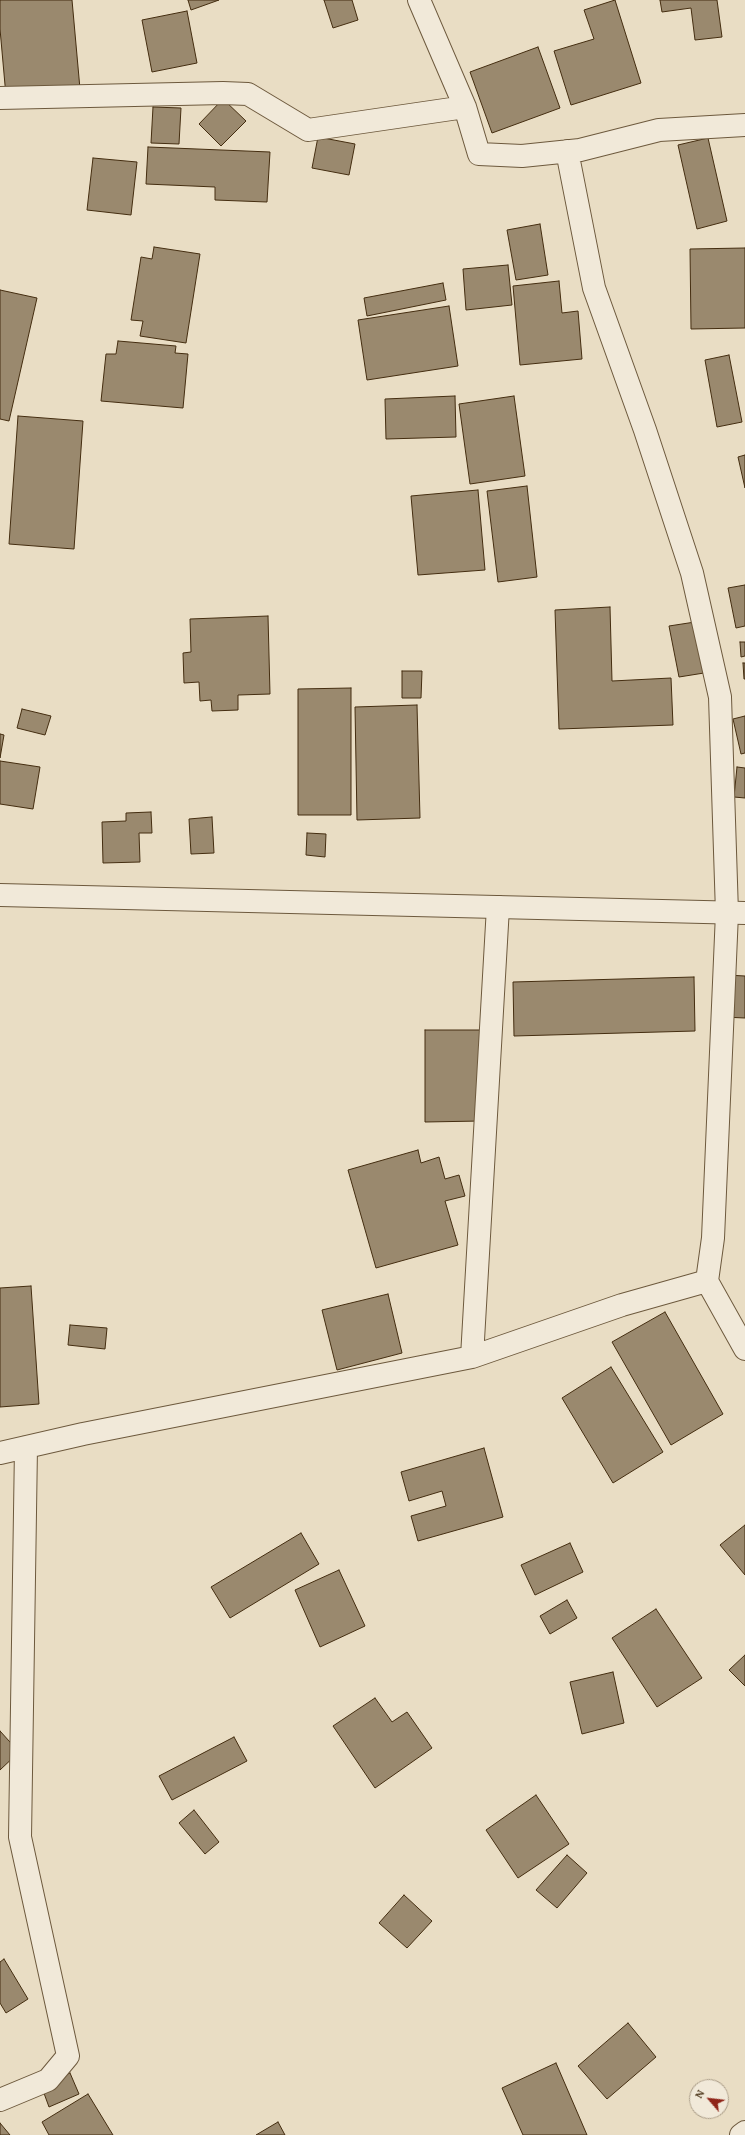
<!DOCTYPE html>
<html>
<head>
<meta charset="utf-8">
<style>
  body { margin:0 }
  #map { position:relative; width:745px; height:2135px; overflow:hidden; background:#e9ddc4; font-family:"Gentium Book Plus",serif }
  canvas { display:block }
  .north { position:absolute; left:689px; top:2079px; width:40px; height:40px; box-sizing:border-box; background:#f1e9d9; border:1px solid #ac9e89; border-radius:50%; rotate:298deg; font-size:11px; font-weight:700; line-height:16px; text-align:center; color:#442d10 }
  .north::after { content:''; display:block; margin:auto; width:14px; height:18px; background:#8f2418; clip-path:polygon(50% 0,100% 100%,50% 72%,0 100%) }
</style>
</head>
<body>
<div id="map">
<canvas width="745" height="2135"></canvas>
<div class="north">N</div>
</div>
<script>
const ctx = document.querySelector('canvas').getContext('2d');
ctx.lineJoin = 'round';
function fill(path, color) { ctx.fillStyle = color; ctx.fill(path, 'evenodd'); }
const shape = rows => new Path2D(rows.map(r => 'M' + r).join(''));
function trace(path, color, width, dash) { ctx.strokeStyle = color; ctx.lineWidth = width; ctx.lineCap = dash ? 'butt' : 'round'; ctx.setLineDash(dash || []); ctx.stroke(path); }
const building = shape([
  [0,0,72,0,80,89,6,96,0,29,0,0],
  [188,0,219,0,191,10,188,0],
  [324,0,352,0,358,20,333,28,324,0],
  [615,0,641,83,571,105,554,51,594,39,584,10,615,0],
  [660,0,717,0,722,37,695,40,691,8,662,12,660,0],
  [187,11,197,63,152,72,142,20,187,11],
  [538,47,560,108,492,133,470,72,538,47],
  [223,99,246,121,221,146,199,124,223,99],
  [153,107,181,108,179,144,151,143,153,107],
  [318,137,355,144,349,175,312,168,318,137],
  [708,138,727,221,697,229,678,145,708,138],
  [148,147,270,152,267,202,215,200,215,187,146,184,148,147],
  [93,158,137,162,131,215,87,210,93,158],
  [540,224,548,275,516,280,507,230,540,224],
  [154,247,200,254,186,343,140,336,143,321,131,320,141,257,152,259,154,247],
  [745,248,745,328,691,329,690,249,745,248],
  [508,265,512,305,466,310,463,269,508,265],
  [559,281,562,313,578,311,582,359,520,365,513,286,559,281],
  [443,283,446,300,367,316,364,298,443,283],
  [0,290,37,298,9,421,0,419,0,290],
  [449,306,458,366,367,380,358,320,449,306],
  [118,341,176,346,175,353,188,354,183,408,101,401,106,354,116,354,118,341],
  [729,355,742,422,717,427,705,360,729,355],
  [455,396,456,437,386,439,385,399,455,396],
  [514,396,525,476,470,484,459,404,514,396],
  [18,416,83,421,74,549,9,544,18,416],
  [745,455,745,488,738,457,745,455],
  [527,486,537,577,498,582,487,491,527,486],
  [478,490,485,570,418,575,411,496,478,490],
  [745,585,745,626,736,628,728,588,745,585],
  [610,607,612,681,671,678,673,725,559,729,555,610,610,607],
  [268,616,270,694,238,695,238,710,212,711,211,700,200,701,199,682,184,683,183,653,191,652,190,619,268,616],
  [695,622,704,673,679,677,669,626,695,622],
  [740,642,745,642,745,656,741,657,740,642],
  [743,663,745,663,745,679,744,679,743,663],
  [402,671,422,671,421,698,402,698,402,671],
  [351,688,351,815,298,815,298,689,351,688],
  [417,705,420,818,357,820,355,707,417,705],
  [22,709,51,716,45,735,17,728,22,709],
  [745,716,745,753,741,754,733,719,745,716],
  [0,734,4,735,0,758,0,734],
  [0,761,40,767,33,809,0,804,0,761],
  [737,767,745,768,745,798,734,797,737,767],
  [151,812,152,833,139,833,140,862,103,863,102,822,126,821,126,813,151,812],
  [212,817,214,853,191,854,189,819,212,817],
  [307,833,326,834,325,857,306,855,307,833],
  [726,975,745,976,745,1018,723,1017,726,975],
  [694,977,695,1031,514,1036,513,982,694,977],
  [425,1030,481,1030,481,1121,425,1122,425,1030],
  [418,1150,421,1163,439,1157,445,1179,459,1175,465,1196,445,1201,458,1245,376,1268,348,1170,418,1150],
  [31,1286,39,1404,0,1407,0,1288,31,1286],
  [388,1294,402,1353,337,1370,322,1310,388,1294],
  [665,1312,723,1414,671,1445,612,1342,665,1312],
  [70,1325,107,1328,105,1349,68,1345,70,1325],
  [611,1367,663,1452,613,1483,562,1398,611,1367],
  [484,1448,503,1517,418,1541,411,1516,446,1506,442,1491,409,1501,401,1472,484,1448],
  [745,1525,745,1575,720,1545,745,1525],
  [301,1533,319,1564,230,1618,211,1587,301,1533],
  [570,1543,583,1572,535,1595,521,1565,570,1543],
  [339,1570,365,1626,320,1647,295,1590,339,1570],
  [567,1600,577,1618,550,1634,540,1616,567,1600],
  [656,1609,702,1678,657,1707,612,1638,656,1609],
  [745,1655,745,1686,729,1670,745,1655],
  [613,1672,624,1723,582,1734,570,1682,613,1672],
  [375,1698,392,1722,407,1712,432,1748,375,1788,333,1726,375,1698],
  [0,1731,19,1752,0,1770,0,1731],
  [234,1737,247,1761,172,1800,159,1776,234,1737],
  [536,1795,569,1844,518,1878,486,1830,536,1795],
  [194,1810,219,1842,205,1854,179,1823,194,1810],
  [567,1855,587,1873,557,1908,536,1890,567,1855],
  [404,1895,432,1921,407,1948,379,1923,404,1895],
  [4,1959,28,1999,6,2013,0,2003,0,1962,4,1959],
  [628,2023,656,2057,607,2099,578,2066,628,2023],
  [556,2063,587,2135,523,2135,502,2088,556,2063],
  [70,2073,79,2094,49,2107,41,2085,70,2073],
  [88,2094,113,2135,49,2135,42,2122,88,2094],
  [278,2122,285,2135,256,2135,278,2122],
  [0,2123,10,2135,0,2135,0,2123]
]);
const minor = shape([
  [419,0,465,107,479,154,522,156,580,150,659,130,745,125],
  [0,98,223,93,248,94,308,130,465,107],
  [567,151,594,288,645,430,692,573,720,697,727,913,713,1238,707,1281,745,1349],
  [472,1357,498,907],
  [0,1453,83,1434,472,1357,622,1305,707,1281],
  [0,2100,48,2080,68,2056,20,1837,26,1447],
  [741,2135,745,2132]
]);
const tertiary = shape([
  [0,895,745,913]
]);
fill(building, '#9a896e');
trace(building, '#442d10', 1);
trace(minor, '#6d593d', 24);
trace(tertiary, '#6d593d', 24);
trace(minor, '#f1e9d9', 22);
trace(tertiary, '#f1e9d9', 22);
</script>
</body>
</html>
